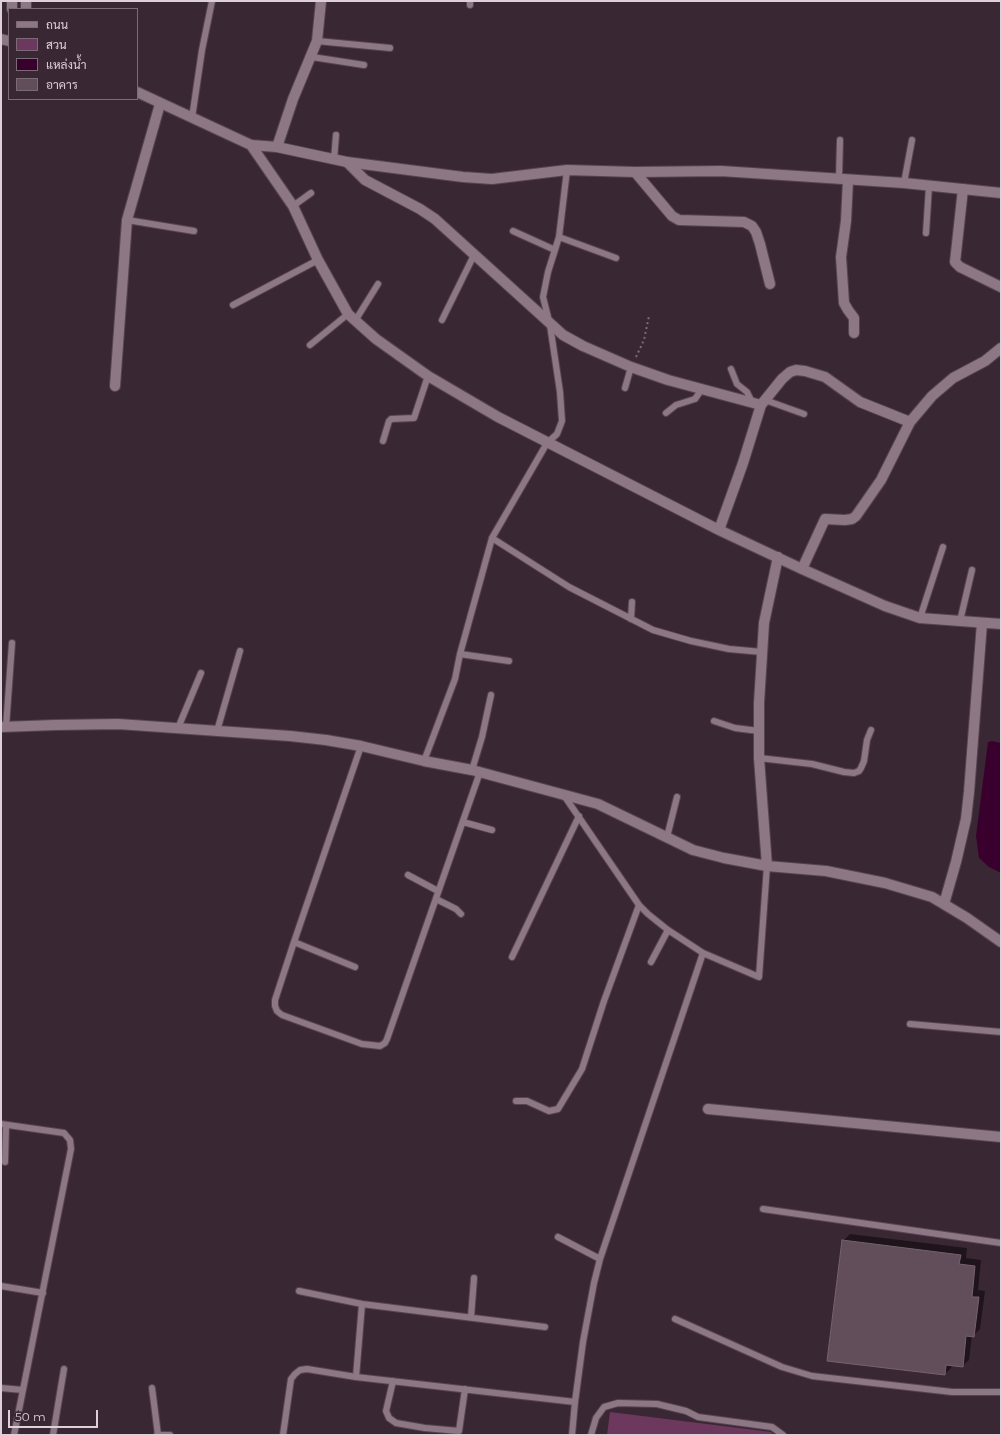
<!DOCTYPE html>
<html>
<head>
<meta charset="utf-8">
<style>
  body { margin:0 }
  #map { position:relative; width:1002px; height:1436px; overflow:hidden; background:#3a2734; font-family:Montserrat,Sarabun,sans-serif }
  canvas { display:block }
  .frame { position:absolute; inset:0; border:2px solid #ddd0d8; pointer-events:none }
  .legend { position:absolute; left:8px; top:8px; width:130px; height:92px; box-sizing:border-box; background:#3a2734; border:1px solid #7b6b76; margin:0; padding:5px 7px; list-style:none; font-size:12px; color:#ddd0d8 }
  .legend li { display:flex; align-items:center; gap:8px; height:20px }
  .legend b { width:20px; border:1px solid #7b6b76 }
  .scale { position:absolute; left:8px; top:1410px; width:90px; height:18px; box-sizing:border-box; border:2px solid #ddd0d8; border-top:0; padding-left:5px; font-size:12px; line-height:14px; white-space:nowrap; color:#ddd0d8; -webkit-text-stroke:3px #3a2734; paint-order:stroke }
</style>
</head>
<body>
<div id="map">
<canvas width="1002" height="1436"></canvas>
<div class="frame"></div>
<ul class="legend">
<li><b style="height:5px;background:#8e7785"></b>ถนน</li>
<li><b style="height:11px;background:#6d385d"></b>สวน</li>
<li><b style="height:11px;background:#3a002d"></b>แหล่งน้ำ</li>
<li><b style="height:11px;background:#624d5b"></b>อาคาร</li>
</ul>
<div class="scale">50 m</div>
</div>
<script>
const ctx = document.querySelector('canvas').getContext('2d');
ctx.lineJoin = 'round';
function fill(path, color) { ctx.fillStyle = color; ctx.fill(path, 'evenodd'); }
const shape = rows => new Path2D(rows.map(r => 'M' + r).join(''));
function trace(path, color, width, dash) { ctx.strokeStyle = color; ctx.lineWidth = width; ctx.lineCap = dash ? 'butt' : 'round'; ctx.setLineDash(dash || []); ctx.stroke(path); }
const green = shape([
  [610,1412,771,1432,774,1435,607,1435]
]);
const water = shape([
  [992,741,1001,743,1001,873,989,867,979,858,976,836,988,742]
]);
const shadow = shape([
  [850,1234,967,1248,966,1258,981,1260,978,1290,985,1291,980,1329,973,1336,972,1336,969,1360,962,1366,952,1365,951,1368,945,1374,843,1241]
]);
const building = shape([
  [842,1240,961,1255,959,1264,975,1266,972,1297,979,1297,974,1337,966,1336,963,1367,946,1365,945,1375,827,1361,842,1240]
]);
const path = shape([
  [636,357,644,340,649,316]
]);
const lane = shape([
  [470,5,470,1],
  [317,41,390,48],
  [312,57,364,65],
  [192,118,202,50,212,1],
  [334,160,336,135],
  [839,179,840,140],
  [904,183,912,140],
  [293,206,311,193],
  [127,220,194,231],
  [513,231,555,250],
  [926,233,929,186],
  [559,237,616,258],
  [233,305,318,260],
  [442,320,474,255],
  [355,321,378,284],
  [310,345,348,314],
  [731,369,737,384,747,392,752,402],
  [625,388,631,367],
  [765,400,804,414],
  [666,413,676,405,695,399,702,389],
  [383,441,389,421,391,419,414,418,428,376],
  [492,538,569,587,653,630,691,641,729,649,762,652],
  [920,618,943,547],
  [631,619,632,602],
  [960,621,972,570],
  [460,654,509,661],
  [714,721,735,728,759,731],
  [6,727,12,643],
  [178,728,201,673],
  [217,731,240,651],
  [361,746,294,942,275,1000,275,1006,277,1011,282,1015,362,1044,380,1046,385,1043,387,1039,480,772],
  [759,758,812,764,844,772,854,773,859,771,861,768,864,761,867,740,871,730],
  [424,761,455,679,460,654,492,538,547,443,557,434,562,421,560,392,550,325,543,297,548,272,559,237,567,170],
  [472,770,482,737,491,695],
  [563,794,639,905,648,914,668,930,703,953,759,977,767,866],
  [463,822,492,830],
  [667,837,677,797],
  [408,875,438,891],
  [436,899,456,909,461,914],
  [294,942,355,967],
  [512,957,579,816],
  [651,962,668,930],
  [910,1024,1001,1032],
  [516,1101,527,1101,549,1111,558,1109,582,1069,604,1001,639,905],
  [1,1124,64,1133,70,1140,71,1149,14,1435],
  [5,1162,6,1125],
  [763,1209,1001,1243],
  [558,1237,600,1259],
  [1,1286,43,1293],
  [299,1291,362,1304,545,1327],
  [471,1317,474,1278],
  [675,1319,782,1367,812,1376,952,1392,1001,1392],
  [356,1377,362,1304],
  [393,1381,386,1411,389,1418,396,1423,425,1428,459,1431,465,1389],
  [1,1388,23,1390],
  [152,1388,158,1435],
  [53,1435,64,1369],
  [157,1435,170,1435],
  [283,1435,291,1379,295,1374,300,1370,307,1369,356,1377,575,1402],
  [572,1435,575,1402,583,1342,594,1283,600,1259,703,953],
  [591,1435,596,1418,604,1407,618,1403,657,1404,686,1411,698,1417,772,1427,783,1435]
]);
const street = shape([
  [12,1,12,9],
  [26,1,26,9],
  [251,145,293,206,318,260,348,314,376,339,428,376,498,417,719,530,802,569,885,606,920,618,1001,624],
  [277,147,293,99,317,41,321,1],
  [347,162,365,180,420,209,435,219,563,335,583,346,631,367,668,380,761,405],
  [635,172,672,216,679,220,744,222,752,226,756,232,760,244,770,284],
  [848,180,846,221,841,257,844,303,848,310,854,318,854,333],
  [963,189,955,262,960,267,1001,287],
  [115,386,127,220,160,104],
  [719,530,743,463,761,405,782,379,790,372,796,370,805,371,825,377,860,402,910,422],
  [802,569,825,519,845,520,852,519,856,516,881,480,910,422,932,396,953,378,985,361,1001,348],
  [1,727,55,725,118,724,290,736,326,740,361,746,424,761,472,770,598,804,693,850,724,858,767,866,826,871,885,883,932,897,967,918,1001,942],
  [767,866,759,758,759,703,764,623,778,557],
  [944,904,956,862,966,819,969,792,982,623],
  [708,1109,1001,1137]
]);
const secondary = shape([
  [1,39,9,41],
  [137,92,251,145,277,147,347,162,463,177,492,179,567,170,635,172,721,171,904,183,1001,193]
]);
fill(green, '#6d385d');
fill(water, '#3a002d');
fill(shadow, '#0007');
fill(building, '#624d5b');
trace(building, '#77616f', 1);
trace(lane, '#564550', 8);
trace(street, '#564550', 12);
trace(secondary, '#564550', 12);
trace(path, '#7d6d78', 2, [2, 3]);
trace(lane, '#8e7785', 6);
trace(street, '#8e7785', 10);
trace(secondary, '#8e7785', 10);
</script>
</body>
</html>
